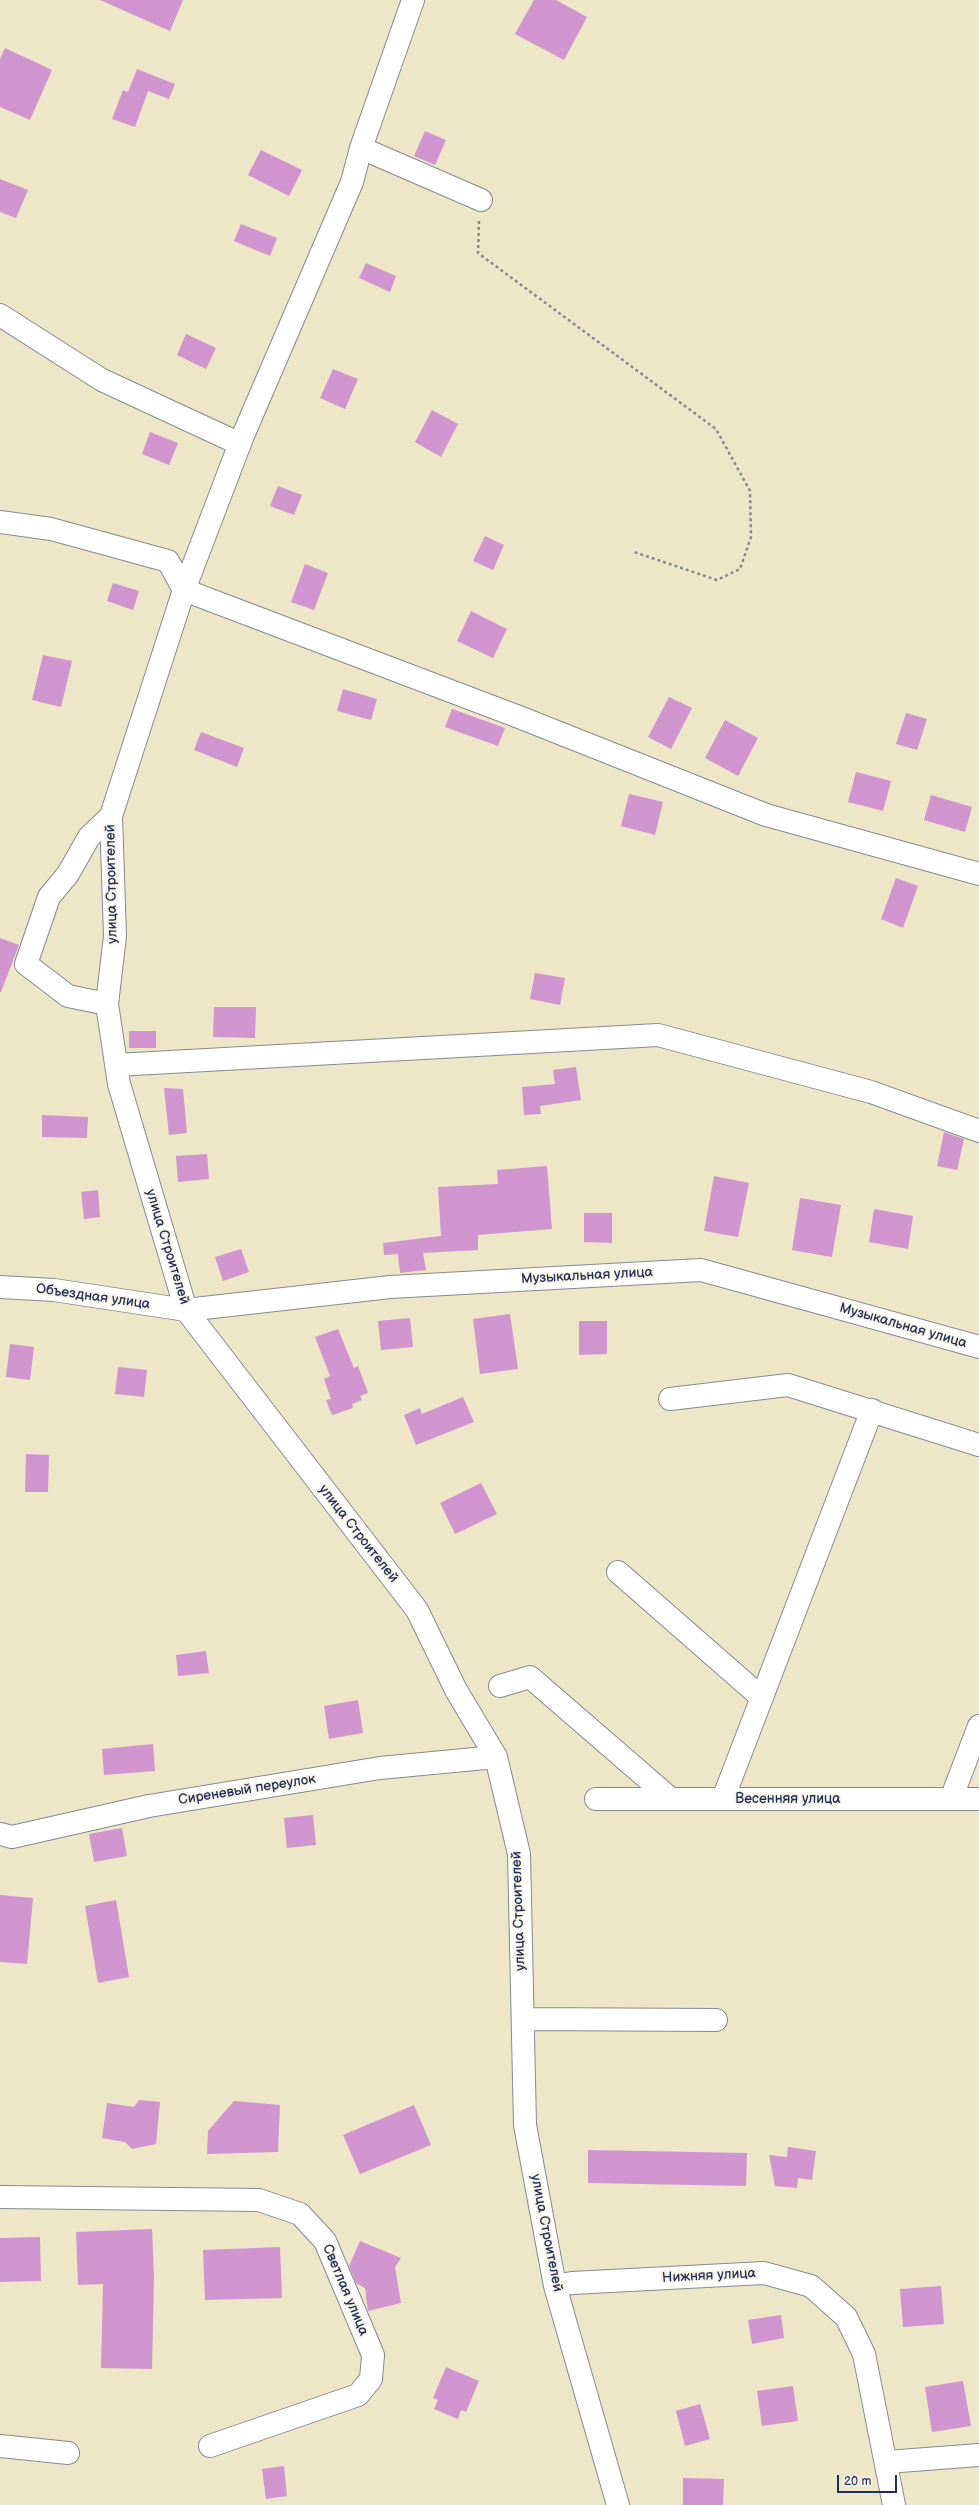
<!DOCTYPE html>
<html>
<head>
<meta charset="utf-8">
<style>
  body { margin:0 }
  #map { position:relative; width:979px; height:2505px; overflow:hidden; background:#ede6c7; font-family:"Balsamiq Sans",sans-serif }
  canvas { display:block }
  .scale { position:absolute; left:837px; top:2475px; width:60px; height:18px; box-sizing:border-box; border:2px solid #1b2f5e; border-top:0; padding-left:5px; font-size:12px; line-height:14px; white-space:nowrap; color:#1b2f5e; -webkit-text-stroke:3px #fcf5e5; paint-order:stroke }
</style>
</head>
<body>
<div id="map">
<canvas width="979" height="2505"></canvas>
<div class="scale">20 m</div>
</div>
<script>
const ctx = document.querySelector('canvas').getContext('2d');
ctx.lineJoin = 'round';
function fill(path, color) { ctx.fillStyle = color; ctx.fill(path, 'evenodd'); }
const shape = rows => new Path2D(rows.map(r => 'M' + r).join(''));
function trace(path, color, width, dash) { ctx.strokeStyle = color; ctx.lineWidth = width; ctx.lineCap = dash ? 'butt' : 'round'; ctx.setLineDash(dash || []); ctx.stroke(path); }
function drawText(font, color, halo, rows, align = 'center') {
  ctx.font = font + ' "Balsamiq Sans",sans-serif'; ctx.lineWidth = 4; ctx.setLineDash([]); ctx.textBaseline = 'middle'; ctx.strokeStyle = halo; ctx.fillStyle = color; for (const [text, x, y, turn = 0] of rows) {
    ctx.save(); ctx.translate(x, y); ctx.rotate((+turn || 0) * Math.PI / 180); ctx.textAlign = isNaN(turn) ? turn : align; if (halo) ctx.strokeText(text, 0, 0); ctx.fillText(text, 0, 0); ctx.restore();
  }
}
const building = shape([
  [100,0,183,0,170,31],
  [534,0,556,0,587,17,564,60,515,34],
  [5,48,52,70,30,120,0,107,0,59],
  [137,69,175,84,169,99,148,91,135,127,112,119,123,90,128,92],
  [425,131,446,140,435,165,414,156],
  [261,150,302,170,289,196,248,175],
  [0,179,28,190,16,218,0,212],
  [241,224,277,238,270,256,234,241],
  [366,263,396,276,390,292,359,278],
  [186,334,216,348,206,369,177,355],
  [333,369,358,379,345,409,320,398],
  [432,410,458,424,441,457,415,442],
  [150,432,178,443,169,465,142,454],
  [278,486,302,495,294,515,270,506],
  [485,536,504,545,493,570,473,561],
  [305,564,328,573,314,610,291,602],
  [113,583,139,591,133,610,107,601],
  [471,611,507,629,493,658,457,641],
  [43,655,72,661,61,707,32,700],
  [343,689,377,699,371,720,337,711],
  [669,697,692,708,671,749,648,737],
  [452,709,505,728,498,746,445,727],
  [906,713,927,719,917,750,896,744],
  [725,720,758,738,738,776,705,758],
  [201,732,244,748,237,767,194,750],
  [856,772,891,781,883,811,848,802],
  [629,794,663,802,655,835,621,826],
  [931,795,972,807,965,832,924,820],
  [896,878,918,886,903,928,881,919],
  [0,938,19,945,1,992,0,992],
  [535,973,565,978,560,1005,530,999],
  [214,1007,256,1007,255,1038,213,1037],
  [129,1031,156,1031,156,1048,129,1048],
  [576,1067,581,1100,540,1106,541,1114,524,1115,522,1087,555,1084,553,1070],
  [164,1088,183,1089,187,1133,169,1135],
  [42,1115,88,1117,87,1138,42,1137],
  [944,1132,964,1139,957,1170,937,1166],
  [207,1154,209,1179,178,1182,176,1156],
  [547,1166,552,1229,478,1235,478,1250,423,1253,426,1270,400,1273,398,1254,384,1255,383,1243,441,1236,438,1187,498,1184,497,1170],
  [714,1176,749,1183,738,1237,704,1231],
  [98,1190,100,1217,84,1219,81,1192],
  [800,1198,841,1205,832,1257,792,1250],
  [874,1209,913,1216,908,1249,869,1242],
  [584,1213,612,1213,612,1243,584,1242],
  [241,1249,249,1272,223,1281,215,1257],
  [510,1314,518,1369,480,1374,473,1319],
  [410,1318,413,1347,381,1350,378,1321],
  [579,1321,607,1321,607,1354,579,1355],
  [338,1329,354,1368,358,1366,368,1393,360,1396,362,1400,352,1404,353,1408,332,1415,326,1400,331,1399,324,1379,330,1376,315,1337],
  [10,1344,34,1347,30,1380,6,1377],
  [118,1367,147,1370,144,1397,115,1394],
  [463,1397,474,1422,416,1445,404,1415,420,1408,422,1414],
  [26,1454,49,1455,48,1492,25,1492],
  [481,1483,497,1514,455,1534,440,1503],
  [206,1651,209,1673,178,1676,176,1655],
  [358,1700,363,1733,329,1739,324,1706],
  [153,1744,155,1771,104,1775,102,1749],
  [313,1815,316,1845,287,1848,284,1818],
  [122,1828,127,1856,94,1862,89,1834],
  [0,1895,33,1898,27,1964,0,1962],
  [116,1900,129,1977,98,1983,85,1906],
  [139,2100,160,2102,156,2144,132,2149,125,2142,102,2138,107,2103,134,2107],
  [234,2101,280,2105,278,2152,207,2154,208,2131],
  [414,2105,431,2145,360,2174,343,2135],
  [788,2147,816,2151,812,2180,798,2178,797,2188,775,2186,769,2155,787,2157],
  [588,2150,747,2153,746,2186,588,2183],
  [152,2229,154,2276,152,2369,101,2368,103,2284,78,2285,76,2232],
  [40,2237,41,2281,0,2282,0,2238],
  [360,2241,401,2258,395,2267,401,2303,368,2311,365,2288,356,2283,349,2266],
  [280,2247,282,2298,205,2300,203,2250],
  [941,2286,944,2324,903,2327,900,2289],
  [781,2315,784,2338,752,2344,748,2320],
  [446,2367,479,2381,466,2412,461,2410,458,2419,434,2409,438,2400,433,2398],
  [963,2381,971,2426,932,2432,925,2387],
  [793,2386,798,2421,762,2426,757,2391],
  [700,2404,710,2439,685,2446,676,2411],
  [284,2466,287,2496,266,2499,262,2469],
  [683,2478,724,2479,723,2505,683,2505]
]);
const path = shape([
  [479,221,478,253,716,429,750,491,751,537,740,569,717,580,634,552]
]);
const minor = shape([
  [413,0,361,148,352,182,242,438,184,590,111,816,115,936,107,1004,119,1084,186,1310,417,1610,456,1690,496,1757,519,1854,525,2125,555,2286,618,2505],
  [361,148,481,200],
  [0,315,102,380,240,444],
  [0,522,51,529,168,561,184,590,519,717,766,815,979,874],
  [107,1004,68,996,26,964,49,897,68,874,89,837,111,816],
  [116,1065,658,1035,871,1092,979,1131],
  [0,1287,54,1290,186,1310,390,1287,701,1270,979,1347],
  [670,1399,788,1385,979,1445],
  [618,1572,762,1698],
  [500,1686,530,1677,671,1799],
  [596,1799,979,1799],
  [723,1799,872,1410],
  [951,1799,979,1726],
  [0,1834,12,1837,149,1806,380,1768,496,1757],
  [523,2019,716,2020],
  [0,2197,259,2200,300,2214,325,2241,373,2355,371,2379,358,2395,210,2446],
  [555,2286,572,2283,764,2273,811,2286,846,2317,864,2354,894,2505],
  [0,2446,68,2453],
  [887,2462,979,2455]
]);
const streetNames = [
  ["улица Строителей",112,884,-91],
  ["улица Строителей",167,1247,73],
  ["Музыкальная улица",587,1276,-3],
  ["Объездная улица",93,1297,8],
  ["Музыкальная улица",903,1326,16],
  ["улица Строителей",358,1534,52],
  ["Сиреневый переулок",247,1790,-9],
  ["Весенняя улица",788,1799],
  ["улица Строителей",519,1911,-92],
  ["улица Строителей",546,2233,79],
  ["Нижняя улица",709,2276,-3],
  ["Светлая улица",345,2290,67]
];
fill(building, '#d094cf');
trace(minor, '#848a92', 24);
trace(path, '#848a92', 2.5, [3, 3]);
trace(minor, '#fff', 22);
drawText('14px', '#1b2f5e', '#fcf5e5', streetNames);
</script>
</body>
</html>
